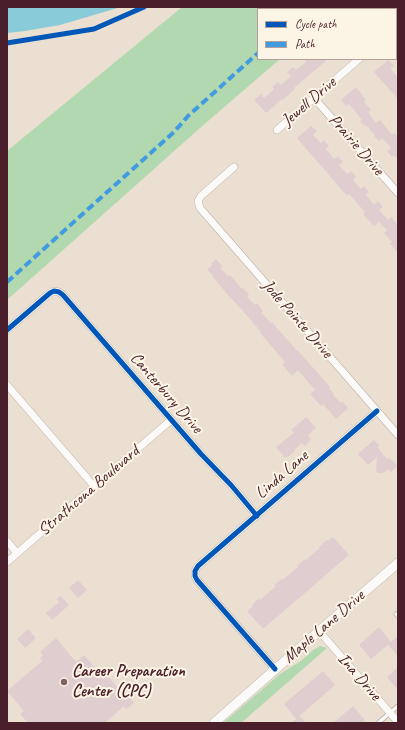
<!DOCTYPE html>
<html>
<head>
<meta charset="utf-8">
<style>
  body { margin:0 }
  #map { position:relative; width:405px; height:730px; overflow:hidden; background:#ebdfd1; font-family:Caveat,sans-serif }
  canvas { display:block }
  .frame { position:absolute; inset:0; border:8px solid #4a1f2b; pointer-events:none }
  .legend { position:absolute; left:257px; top:8px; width:140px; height:52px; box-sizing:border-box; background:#fcf5e5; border:1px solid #b59f9b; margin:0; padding:5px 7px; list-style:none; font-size:12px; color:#4a1f2b }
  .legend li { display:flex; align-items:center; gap:8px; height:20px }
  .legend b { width:20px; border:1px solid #b59f9b }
</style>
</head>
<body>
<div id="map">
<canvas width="405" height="730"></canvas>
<div class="frame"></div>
<ul class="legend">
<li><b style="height:5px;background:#0057b8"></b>Cycle path</li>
<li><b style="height:5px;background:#409be1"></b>Path</li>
</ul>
</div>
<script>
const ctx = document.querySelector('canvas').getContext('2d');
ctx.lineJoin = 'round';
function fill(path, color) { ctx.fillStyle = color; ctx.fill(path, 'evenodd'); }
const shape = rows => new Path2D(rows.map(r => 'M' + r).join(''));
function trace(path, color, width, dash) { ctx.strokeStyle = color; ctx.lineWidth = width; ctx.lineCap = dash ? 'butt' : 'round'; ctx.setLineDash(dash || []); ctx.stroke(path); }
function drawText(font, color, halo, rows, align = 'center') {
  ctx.font = font + ' Caveat,sans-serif'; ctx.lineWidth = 4; ctx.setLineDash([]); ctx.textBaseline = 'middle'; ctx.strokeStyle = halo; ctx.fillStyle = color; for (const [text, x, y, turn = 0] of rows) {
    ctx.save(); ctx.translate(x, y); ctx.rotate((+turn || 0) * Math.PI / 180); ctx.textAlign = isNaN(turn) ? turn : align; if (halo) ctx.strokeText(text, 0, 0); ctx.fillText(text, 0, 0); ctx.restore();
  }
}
const green = shape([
  [182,7,340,7,337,9,258,9,258,59,280,59,200,128,7,300,7,151],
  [320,646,327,648,241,723,223,723,280,674,301,661,313,650]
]);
const water = shape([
  [7,7,121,7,60,25,25,31,7,33]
]);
const building = shape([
  [304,59,328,59,294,88,295,89,283,100,282,99,266,113,254,100,261,94,264,98,274,89,272,87,278,82,281,85,291,76,287,72,293,67,296,70,306,62],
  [388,60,394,66,390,68,398,78,398,99,374,72],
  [356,87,366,100,364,102,371,110,368,112,370,113,369,114,376,123,380,120,392,135,394,133,398,138,398,160,394,155,392,157,387,151,391,148,382,138,379,141,374,136,375,135,366,125,365,126,360,121,362,120,349,104,346,106,341,100],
  [311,126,317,131,313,135,321,143,324,140,329,146,326,149,334,159,338,156,343,162,339,165,347,174,351,171,356,177,353,180,361,189,364,186,369,192,366,195,374,205,378,201,383,207,379,210,388,220,391,217,398,225,398,253,390,244,392,242,384,233,387,230,379,222,374,226,363,214,365,212,349,194,347,196,297,138],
  [216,259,222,266,220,268,228,276,229,275,231,276,242,289,243,288,249,295,247,297,255,305,257,303,263,311,261,312,270,322,272,323,272,322,297,351,298,351,316,371,330,387,329,388,334,394,333,395,341,403,343,402,348,408,336,419,323,404,321,406,310,394,315,390,298,370,292,376,282,364,285,362,260,333,261,332,242,310,229,296,212,276,213,276,207,269,212,265,211,264],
  [306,417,316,428,308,435,311,440,305,446,302,443,294,450,295,451,288,457,287,456,285,458,276,447,294,433,291,430],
  [374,440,380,446,377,447,387,459,388,457,390,460,391,459,397,466,391,472,388,469,383,473,378,473,376,471,377,457,368,465,358,454],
  [333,537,349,555,263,629,247,611,253,606,252,605,259,598,260,600,275,587,274,585,282,579,283,580,292,572,298,567,297,566,305,559,306,560,315,552,320,548,319,547,327,540,328,541],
  [78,580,87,590,78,598,69,588],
  [61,596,69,605,52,620,46,613,59,602,56,599],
  [379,627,391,642,398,636,398,656,388,645,371,659,359,645],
  [28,629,36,638,25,648,17,639],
  [56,638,76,662,84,655,104,678,107,675,118,688,120,687,134,703,126,709,124,706,105,723,28,723,20,714,24,711,7,691,42,661,40,658,43,655,40,652],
  [398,667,398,690,387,677],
  [323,671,335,685,296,719,284,704],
  [353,706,365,720,362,723,333,723],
  [300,716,306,723,291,723]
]);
const service = shape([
  [396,614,398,616],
  [378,723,398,706]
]);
const minor = shape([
  [396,40,398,41],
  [314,98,398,193],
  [277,130,359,59],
  [234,167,201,196,198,201,200,208,398,435],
  [7,330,50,293,54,291,59,292,63,295,201,454,231,485,257,516],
  [7,385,94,486],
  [7,541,17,553],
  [7,562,171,420],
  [319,631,398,722],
  [275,669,197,580,195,576,195,571,198,566,377,411]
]);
const tertiary = shape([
  [214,723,326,625,398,563]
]);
const quiet = shape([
  [308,9,310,7],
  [7,282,174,132,188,116,258,53]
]);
const cycleway = shape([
  [7,43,94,29,144,7],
  [7,330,50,293,54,291,59,292,63,295,201,454,231,485,257,516],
  [275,669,197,580,195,576,195,571,198,566,377,411]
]);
const markers = [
  [64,682,4,"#826265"]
];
const streetNames = [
  ["Jewell Drive",309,102,-41],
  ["Prairie Drive",356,145,49],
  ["Jode Pointe Drive",297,319,49],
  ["Canterbury Drive",166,393,49],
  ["Linda Lane",282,475,-41],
  ["Strathcona Boulevard",89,491,-41],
  ["Maple Lane Drive",324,627,-41],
  ["Ina Drive",359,677,49]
];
const poiNames = [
  ["Career Preparation",72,672],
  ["Center (CPC)",72,692]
];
fill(green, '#b2d8af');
fill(water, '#8acbda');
fill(building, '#e0cdd0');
trace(service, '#bbafa7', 5);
trace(minor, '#bbafa7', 8);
trace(tertiary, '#bbafa7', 10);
trace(service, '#fcfaf8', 3.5);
trace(minor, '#fcfaf8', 7);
trace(tertiary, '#fcfaf8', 9);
trace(quiet, '#409be1', 4, [8, 4]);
trace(cycleway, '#0057b8', 5);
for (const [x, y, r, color] of markers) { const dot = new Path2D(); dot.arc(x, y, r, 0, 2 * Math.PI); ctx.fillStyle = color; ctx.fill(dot); trace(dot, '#fcf5e5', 1.5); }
drawText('17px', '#4a1f2b', '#fcf5e5', streetNames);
drawText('bold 17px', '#4a1f2b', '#fcf5e5', poiNames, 'left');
</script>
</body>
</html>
